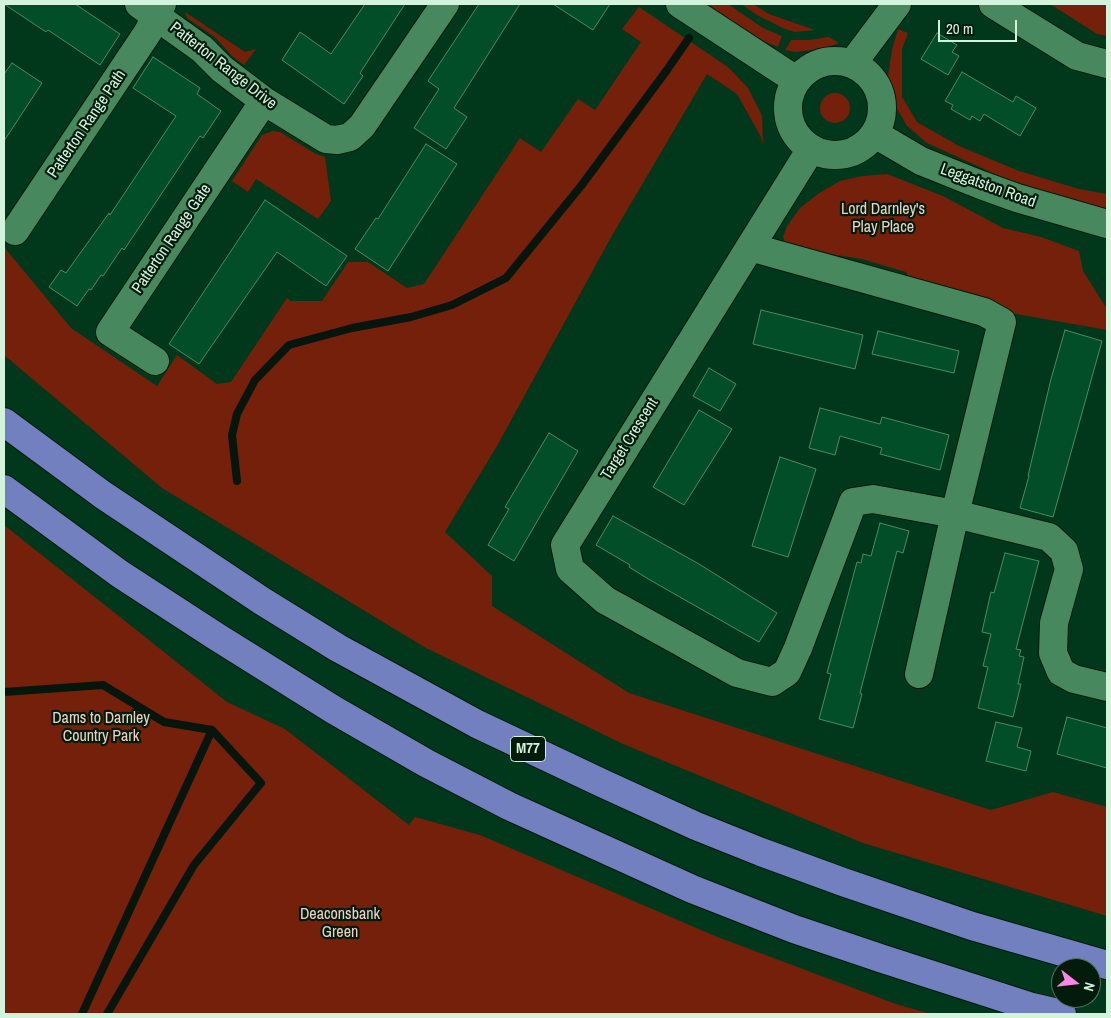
<!DOCTYPE html>
<html>
<head>
<meta charset="utf-8">
<style>
  body { margin:0 }
  #map { position:relative; width:1111px; height:1018px; overflow:hidden; background:#01371b; font-family:"Archivo Narrow",sans-serif }
  canvas { display:block }
  .frame { position:absolute; inset:0; border:5px solid #d3f3dc; pointer-events:none }
  .north { position:absolute; left:1051px; top:958px; width:50px; height:50px; box-sizing:border-box; background:#021b0b; border:1px solid #56715f; border-radius:50%; rotate:106deg; font-size:14px; font-weight:700; line-height:20px; text-align:center; color:#d3f3dc }
  .north::after { content:''; display:block; margin:auto; width:18px; height:22px; background:#fb87e6; clip-path:polygon(50% 0,100% 100%,50% 72%,0 100%) }
  .scale { position:absolute; left:938px; top:20px; width:79px; height:22px; box-sizing:border-box; border:2px solid #d3f3dc; border-top:0; padding-left:6px; font-size:15px; line-height:18px; white-space:nowrap; color:#d3f3dc; -webkit-text-stroke:4px #021b0b; paint-order:stroke }
</style>
</head>
<body>
<div id="map">
<canvas width="1111" height="1018"></canvas>
<div class="frame"></div>
<div class="north">N</div>
<div class="scale">20 m</div>
</div>
<script>
const ctx = document.querySelector('canvas').getContext('2d');
ctx.lineJoin = 'round';
function fill(path, color) { ctx.fillStyle = color; ctx.fill(path, 'evenodd'); }
const shape = rows => new Path2D(rows.map(r => 'M' + r).join(''));
function trace(path, color, width, dash) { ctx.strokeStyle = color; ctx.lineWidth = width; ctx.lineCap = dash ? 'butt' : 'round'; ctx.setLineDash(dash || []); ctx.stroke(path); }
function drawText(font, color, halo, rows, align = 'center') {
  ctx.font = font + ' "Archivo Narrow",sans-serif'; ctx.lineWidth = 4.5; ctx.setLineDash([]); ctx.textBaseline = 'middle'; ctx.strokeStyle = halo; ctx.fillStyle = color; for (const [text, x, y, turn = 0] of rows) {
    ctx.save(); ctx.translate(x, y); ctx.rotate((+turn || 0) * Math.PI / 180); ctx.textAlign = isNaN(turn) ? turn : align; if (halo) ctx.strokeText(text, 0, 0); ctx.fillText(text, 0, 0); ctx.restore();
  }
}
const green = shape([
  [705,4,728,4,763,28,782,36,778,47,763,41],
  [741,4,753,4,769,14,815,30,795,32,785,29,757,15],
  [1050,4,1107,4,1107,36,1097,34],
  [639,7,728,67,748,88,762,116,763,145,761,137,737,94,707,74,610,239,497,446,445,532,492,576,492,606,629,693,991,810,1053,792,1107,807,1107,916,863,843,623,744,426,648,162,488,4,355,4,247,71,328,157,386,177,355,217,384,231,382,287,298,291,301,322,301,348,262,368,262,407,288,424,284,520,138,541,152,578,99,595,110,641,42,622,29],
  [185,12,245,52,256,49,244,65,232,56,216,38,187,18],
  [898,29,908,33,902,49,902,97,917,122,959,146,1019,171,1079,189,1107,194,1107,210,1061,198,995,174,927,143,907,126,896,107,887,83,892,50],
  [829,37,839,43,822,49,795,52,785,50,791,40,808,40],
  '820 108a15 15 0 1 1 30 0a15 15 0 1 1-30 0Z',
  [272,131,280,132,316,154,325,157,331,201,318,219,256,179,248,192,232,181,262,135],
  [887,174,943,196,1003,228,1041,237,1079,251,1083,271,1107,309,1107,330,1005,312,914,286,906,272,862,259,830,254,811,254,787,248,783,237,787,226,800,208,819,193,840,181,862,176],
  [4,525,227,702,285,729,409,825,415,817,480,835,715,936,896,1004,931,1014,4,1014]
]);
const stream = shape([
  [237,481,232,435,237,414,255,380,289,345,352,328,411,317,452,305,506,278,581,186,667,70,689,38],
  [4,692,103,685,164,722,212,730,261,783,194,865,107,1014],
  [82,1014,212,730]
]);
const building = shape([
  [4,4,75,4,120,34,100,65,48,30,46,32,4,4],
  [365,4,405,4,360,73,363,76,344,104,282,60,300,32,331,54,365,4],
  [479,4,520,4,454,108,467,117,446,149,414,128,439,89,428,81,479,4],
  [553,4,610,4,593,30,553,4],
  [937,33,957,45,952,52,959,56,948,75,921,59,937,33],
  [153,57,200,88,197,94,221,111,203,138,200,136,124,250,122,248,103,276,101,275,91,290,89,289,77,306,49,287,61,270,66,273,109,213,110,215,176,116,133,88,153,57],
  [12,63,42,83,4,141,4,74,12,63],
  [962,72,1013,102,1016,96,1036,108,1020,136,984,114,980,121,972,116,970,120,951,109,953,105,945,101,962,72],
  [426,144,457,164,388,271,355,249,376,218,378,219,426,144],
  [265,200,347,256,326,286,277,252,199,364,169,344,265,200],
  [761,310,863,335,855,369,753,344,761,310],
  [1065,330,1102,341,1053,517,1020,508,1029,476,1028,476,1051,379,1065,330],
  [878,331,959,351,954,373,872,354,878,331],
  [709,368,736,384,720,411,693,396,709,368],
  [820,408,880,424,882,417,949,435,940,470,880,454,882,448,840,436,835,455,809,448,820,408],
  [699,410,732,429,684,505,653,487,699,410],
  [549,433,578,451,514,561,488,545,509,509,505,507,549,433],
  [780,457,816,469,788,557,752,546,780,457],
  [613,516,699,564,777,613,759,642,650,580,629,567,630,565,596,545,613,516],
  [880,523,909,531,903,553,897,551,860,693,862,694,853,728,819,719,831,674,827,673,857,562,861,563,863,554,871,556,880,523],
  [1005,553,1039,561,1016,649,1021,650,1019,656,1024,657,1018,684,1021,684,1013,717,978,708,988,667,983,666,991,634,982,632,991,592,994,593,1005,553],
  [1067,717,1107,728,1107,768,1057,754,1067,717],
  [996,722,1022,728,1017,747,1031,751,1026,771,986,761,996,722]
]);
const minor = shape([
  [139,4,202,49,222,69,264,101,326,139,337,140,350,137,362,126,445,4],
  [680,4,796,80],
  [993,4,1077,56,1107,64],
  '788 108a47 47 0 1 1 94 0a47 47 0 1 1-94 0Z',
  [852,64,897,4],
  [875,134,921,161,981,185,1017,198,1107,224],
  [15,231,148,32,162,4],
  [750,247,811,149],
  [155,361,110,332,264,101],
  [919,674,955,514,1002,322,984,312,750,247,565,545,570,569,605,600,737,673,772,682,787,672,798,648,853,502,873,499,955,514,1049,537,1064,551,1069,569,1054,623,1053,653,1061,672,1074,679,1107,687]
]);
const highway = shape([
  [4,422,103,495,262,601,338,648,477,724,604,784,696,826,761,852,843,882,972,926,1107,965],
  [4,489,120,574,217,637,334,710,426,763,509,806,692,889,794,929,883,959,1032,1007,1062,1014]
]);
const shields = [
  [528,749,35]
];
const shieldNames = [
  ["M77",528,749]
];
const streetNames = [
  ["Patterton Range Drive",223,66,38],
  ["Patterton Range Path",87,124,-56],
  ["Leggatston Road",988,186,20],
  ["Patterton Range Gate",172,239,-56],
  ["Target Crescent",630,439,-58]
];
const parkNames = [
  ["Lord Darnley's",883,210],
  ["Play Place",883,228],
  ["Dams to Darnley",101,719],
  ["Country Park",101,737],
  ["Deaconsbank",340,915],
  ["Green",340,933]
];
fill(green, '#75200b');
trace(stream, '#07160c', 8);
fill(building, '#014e29');
trace(building, '#4b8b62', 1);
trace(minor, '#001c09', 30);
trace(highway, '#001c09', 30);
trace(minor, '#48885f', 28);
trace(highway, '#7380c0', 28);
for (const [x, y, w] of shields) { const box = new Path2D(); box.roundRect(x - w / 2, y - 12.5, w, 25, 4); ctx.fillStyle = '#021b0b'; ctx.fill(box); trace(box, '#d3f3dc', 1); }
drawText('bold 15px', '#d3f3dc', null, shieldNames);
drawText('16px', '#d3f3dc', '#021b0b', streetNames);
drawText('16px', '#eed0c8', '#021b0b', parkNames);
</script>
</body>
</html>
